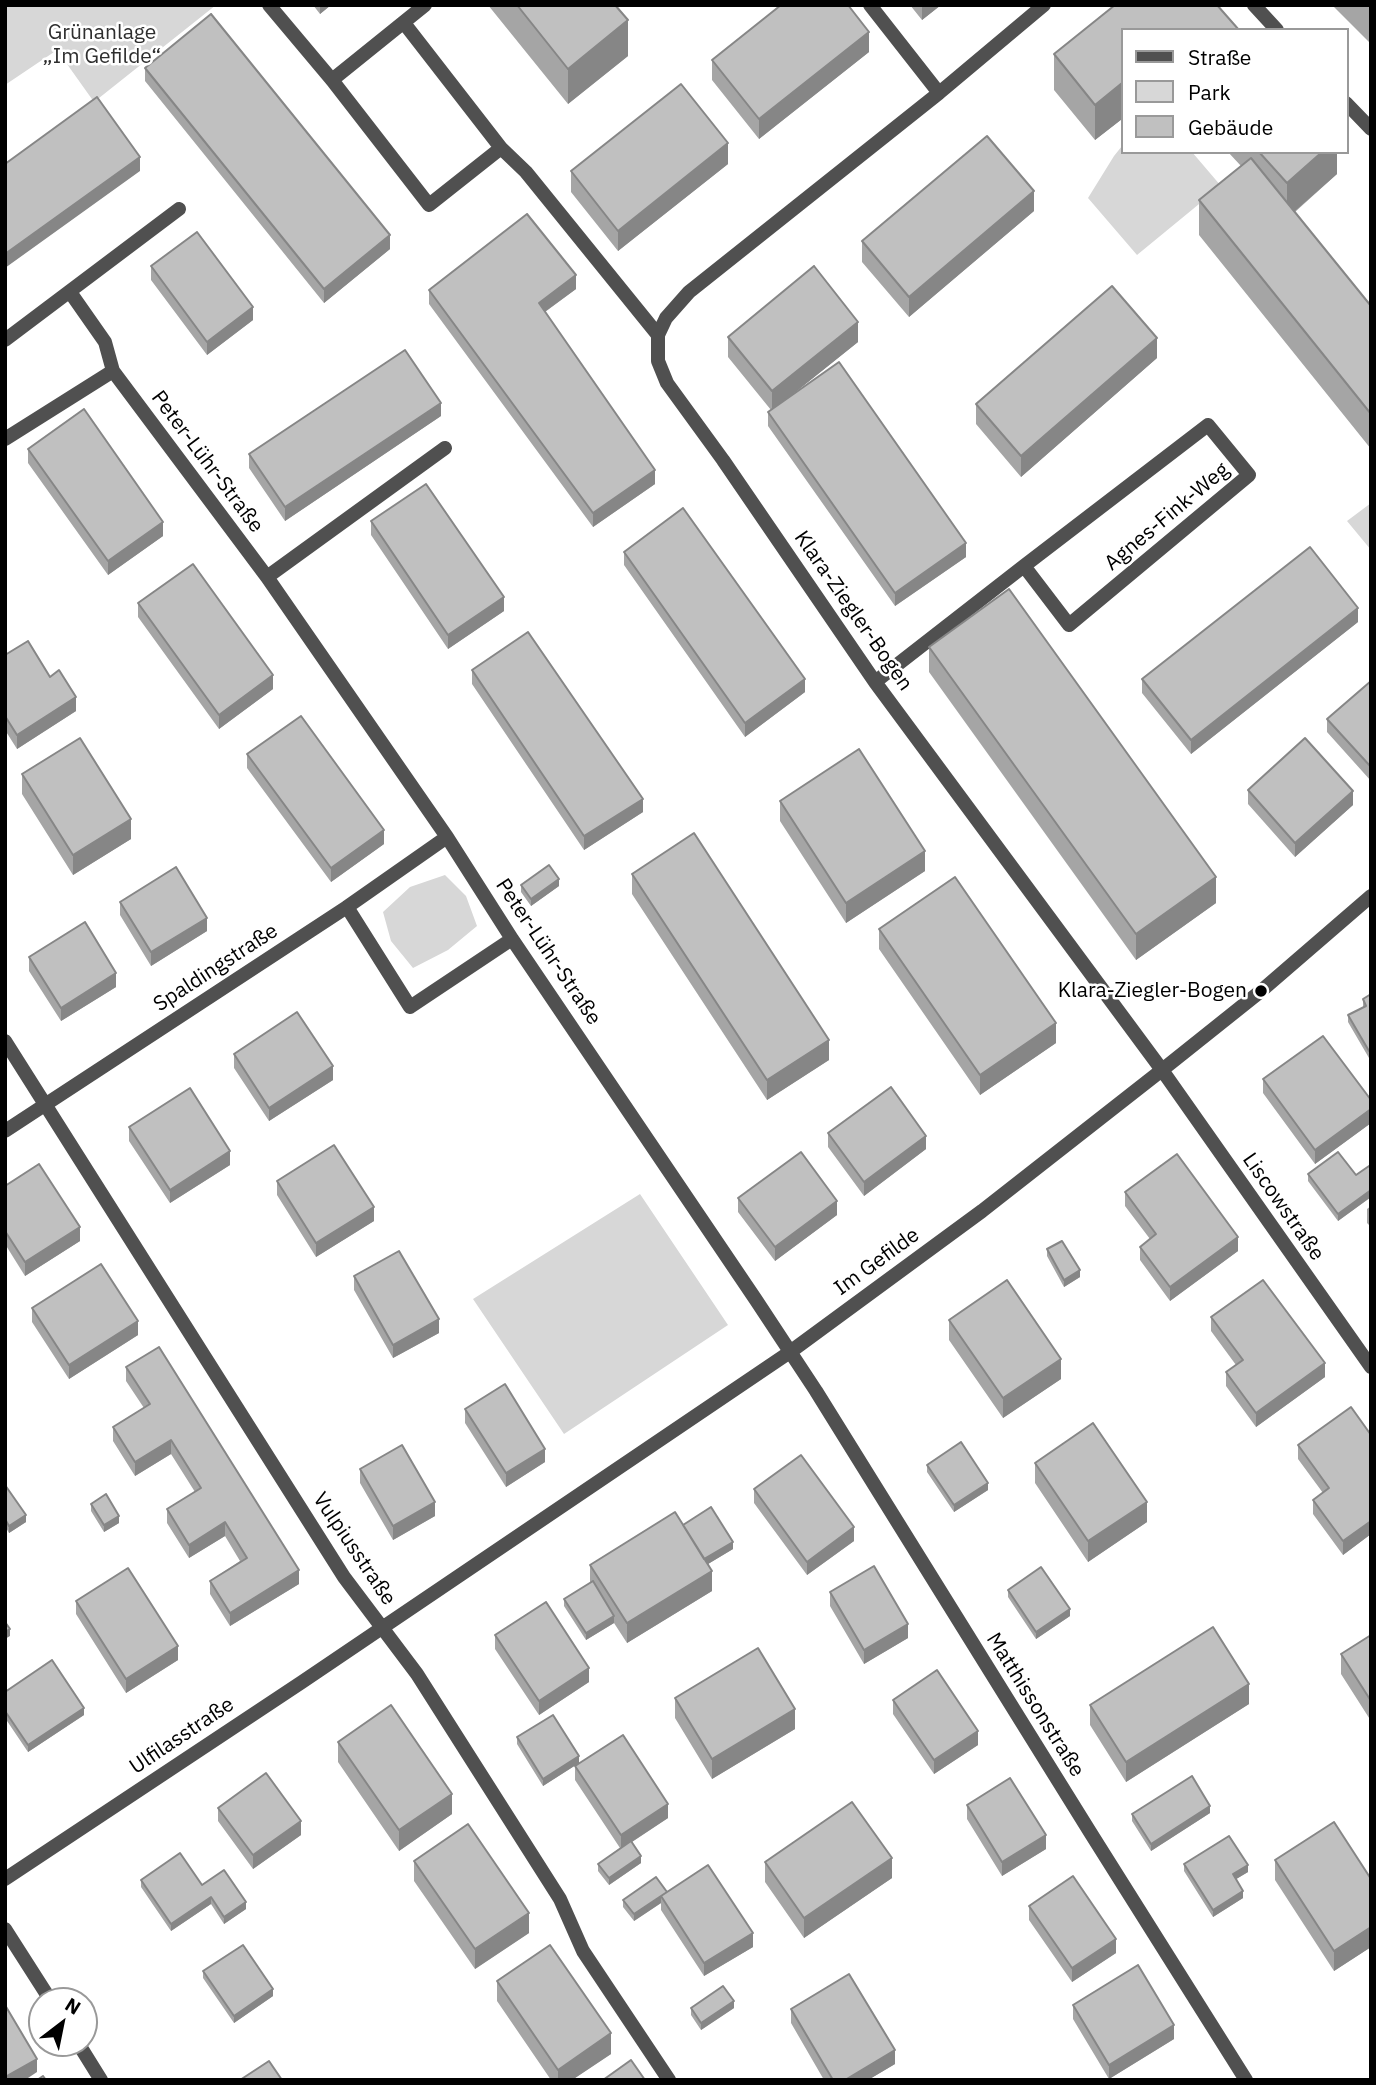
<!DOCTYPE html>
<html>
<head>
<meta charset="utf-8">
<style>
  body { margin:0 }
  #map { position:relative; width:1376px; height:2085px; overflow:hidden; background:#fff; font-family:"IBM Plex Sans",sans-serif }
  canvas { display:block }
  .frame { position:absolute; inset:0; border:7px solid #000; pointer-events:none }
  .legend { position:absolute; left:1121px; top:28px; width:228px; height:126px; box-sizing:border-box; background:#fff; border:2px solid #999; margin:0; padding:9px 12px; list-style:none; font-size:21px; color:#000 }
  .legend li { display:flex; align-items:center; gap:14px; height:35px }
  .legend b { width:35px; border:2px solid #999 }
  .north { position:absolute; left:28px; top:1987px; width:70px; height:70px; box-sizing:border-box; background:#fff; border:2px solid #999; border-radius:50%; rotate:32deg; font-size:19px; font-weight:700; line-height:28px; text-align:center; color:#000 }
  .north::after { content:''; display:block; margin:auto; width:24px; height:32px; background:#000; clip-path:polygon(50% 0,100% 100%,50% 72%,0 100%) }
</style>
</head>
<body>
<div id="map">
<canvas width="1376" height="2085"></canvas>
<div class="frame"></div>
<ul class="legend">
<li><b style="height:9px;background:#505050"></b>Straße</li>
<li><b style="height:19px;background:#d7d7d7"></b>Park</li>
<li><b style="height:19px;background:#c0c0c0"></b>Gebäude</li>
</ul>
<div class="north">N</div>
</div>
<script>
const ctx = document.querySelector('canvas').getContext('2d');
ctx.lineJoin = 'round';
function fill(path, color) { ctx.fillStyle = color; ctx.fill(path, 'evenodd'); }
const shape = rows => new Path2D(rows.map(r => 'M' + r).join(''));
function trace(path, color, width, dash) { ctx.strokeStyle = color; ctx.lineWidth = width; ctx.lineCap = dash ? 'butt' : 'round'; ctx.setLineDash(dash || []); ctx.stroke(path); }
function drawText(font, color, halo, rows, align = 'center') {
  ctx.font = font + ' "IBM Plex Sans",sans-serif'; ctx.lineWidth = 5; ctx.setLineDash([]); ctx.textBaseline = 'middle'; ctx.strokeStyle = halo; ctx.fillStyle = color; for (const [text, x, y, turn = 0] of rows) {
    ctx.save(); ctx.translate(x, y); ctx.rotate((+turn || 0) * Math.PI / 180); ctx.textAlign = isNaN(turn) ? turn : align; if (halo) ctx.strokeText(text, 0, 0); ctx.fillText(text, 0, 0); ctx.restore();
  }
}
const green = shape([
  [5,5,216,5,94,102,57,50,5,85],
  [1122,146,1122,152,1192,152,1221,186,1137,255,1088,198,1114,156],
  [1371,503,1371,550,1347,521],
  [445,875,466,896,477,926,448,950,413,968,391,941,383,912,410,887],
  [640,1194,728,1325,564,1434,473,1299]
]);
const street = shape([
  [269,5,332,80,429,205,501,148],
  [870,5,939,93],
  [1044,5,939,93,689,292,666,318,658,335,658,361,667,383,723,460,875,682,1162,1070,1371,1367],
  [1254,5,1277,30],
  [404,23,501,148,526,172,658,335],
  [332,80,425,5],
  [1346,103,1371,129],
  [70,292,105,342,113,371,267,577,447,837,512,939,756,1300,816,1391,1090,1832,1246,2080],
  [5,340,179,209],
  [5,439,113,371],
  [267,577,445,448],
  [875,682,1024,566,1208,425,1249,475,1069,625,1024,566],
  [347,907,410,1007,512,939],
  [5,1041,344,1577,417,1674,560,1899,583,1951,669,2080],
  [5,1131,347,907,447,837],
  [5,1879,302,1682,790,1352,982,1211,1162,1070,1261,991,1371,896],
  [5,1929,51,2001],
  [78,2043,101,2080]
]);
const wall = shape([
  [313,5,331,5,320,14],
  [488,5,615,5,628,56,568,104],
  [910,5,941,5,922,20],
  [1332,5,1371,5,1371,44],
  [1122,30,1122,119,1095,140,1054,90,1054,54],
  [869,52,759,139,712,80,712,60],
  [145,68,390,249,324,303,145,81],
  [1228,152,1337,152,1337,174,1295,212,1371,306,1371,449,1199,235,1199,200,1241,166],
  [728,164,618,251,571,192,571,171],
  [1034,211,909,317,862,262,862,241],
  [151,266,253,320,207,355,151,280],
  [576,289,545,312,655,484,593,527,429,304,429,290],
  [728,337,858,342,784,401,966,557,895,606,768,426,768,412,771,410,728,357],
  [1157,358,1021,477,976,424,976,404],
  [441,416,285,521,249,468,249,454],
  [28,449,163,536,108,575,28,463],
  [371,521,504,611,448,649,371,535],
  [624,552,805,692,745,737,624,565],
  [138,603,273,689,219,729,138,617],
  [1358,622,1191,754,1142,693,1142,679],
  [929,647,1216,903,1136,960,929,672],
  [5,655,50,677,76,711,17,749,5,730],
  [472,670,643,812,584,850,472,684],
  [1371,681,1371,781,1327,732,1327,719],
  [247,754,384,844,331,882,247,768],
  [22,774,131,839,73,875,22,794],
  [1248,790,1353,805,1295,857,1248,804],
  [780,801,925,871,846,923,780,821],
  [632,874,829,1060,767,1100,632,894],
  [521,885,559,886,531,906,521,892],
  [120,902,207,931,151,966,120,915],
  [879,929,1056,1043,980,1095,879,949],
  [29,957,116,987,61,1021,29,971],
  [1371,994,1371,1058,1369,1058,1348,1022,1348,1015,1363,1007,1363,999],
  [234,1054,333,1080,269,1121,234,1068],
  [1263,1079,1371,1100,1371,1123,1315,1164,1263,1093],
  [129,1127,230,1165,170,1203,129,1141],
  [828,1133,926,1149,864,1196,828,1147],
  [1371,1169,1371,1197,1338,1221,1308,1181,1308,1174,1356,1175],
  [277,1181,374,1221,316,1257,277,1195],
  [5,1186,80,1241,25,1276,5,1244],
  [1125,1192,1238,1251,1170,1301,1140,1260,1140,1247,1150,1239,1125,1206],
  [738,1198,837,1215,775,1261,738,1212],
  [1371,1206,1371,1227,1367,1223,1367,1209],
  [1047,1249,1080,1277,1064,1287,1047,1256],
  [354,1276,439,1333,393,1358,354,1290],
  [32,1308,138,1335,69,1379,32,1322],
  [1211,1317,1325,1377,1256,1427,1226,1386,1226,1372,1236,1365,1211,1331],
  [949,1320,1061,1379,1003,1418,949,1340],
  [126,1367,299,1584,230,1626,210,1594,210,1581,240,1561,225,1536,189,1558,167,1523,167,1509,195,1492,171,1454,135,1476,113,1441,113,1427,144,1408,126,1381],
  [465,1409,545,1462,506,1487,465,1423],
  [1371,1435,1371,1534,1343,1555,1313,1514,1313,1500,1323,1493,1298,1459,1298,1445],
  [1035,1463,1147,1522,1088,1562,1035,1483],
  [927,1465,988,1490,954,1512,927,1472],
  [360,1469,435,1516,393,1540,360,1483],
  [5,1485,26,1522,9,1533,5,1526],
  [754,1489,854,1541,807,1575,754,1503],
  [91,1504,119,1523,104,1532,91,1511],
  [683,1525,733,1549,708,1564,712,1591,627,1643,614,1623,586,1640,564,1606,564,1599,590,1583,590,1565],
  [1008,1590,1070,1616,1036,1639,1008,1597],
  [830,1592,908,1638,864,1664,830,1606],
  [76,1601,178,1660,126,1693,76,1614],
  [495,1635,589,1682,539,1715,495,1649],
  [1371,1635,1371,1721,1341,1674,1341,1654],
  [5,1692,84,1715,28,1752,5,1718],
  [675,1698,795,1729,712,1779,675,1718],
  [893,1700,978,1745,934,1774,893,1714],
  [1249,1704,1126,1782,1090,1725,1090,1705],
  [517,1737,579,1763,543,1786,517,1744],
  [338,1742,452,1814,399,1851,338,1762],
  [575,1766,668,1818,632,1842,641,1863,609,1885,598,1871,598,1864,620,1848,575,1780],
  [967,1805,1046,1849,1002,1876,967,1819],
  [218,1808,301,1835,253,1869,218,1821],
  [1210,1813,1151,1851,1132,1821,1132,1814],
  [1275,1860,1371,1879,1371,1947,1334,1971,1275,1880],
  [414,1861,529,1933,475,1969,414,1881],
  [765,1862,892,1878,804,1938,765,1882],
  [1184,1864,1248,1872,1236,1879,1243,1898,1213,1917,1184,1871],
  [141,1880,202,1885,246,1909,224,1924,211,1904,171,1931,141,1887],
  [667,1892,753,1947,704,1976,661,1910,661,1903,634,1921,623,1907,623,1900],
  [1029,1906,1116,1953,1072,1982,1029,1920],
  [203,1971,273,1996,234,2023,203,1978],
  [497,1981,611,2054,572,2080,551,2080,497,2001],
  [1073,2005,1174,2039,1109,2079,1073,2019],
  [1371,2005,1371,2024,1369,2020,1369,2006],
  [691,2008,734,2008,701,2030,691,2015],
  [791,2009,895,2064,868,2080,824,2080,791,2023]
]);
const shadedWall = shape([
  [320,5,331,5,320,14],
  [922,5,941,5,922,20],
  [628,20,628,56,568,104,568,69],
  [869,32,869,52,759,139,759,119],
  [1122,83,1122,119,1095,140,1095,105],
  [728,143,728,164,618,251,618,231],
  [1322,152,1337,152,1337,174,1287,218,1287,183],
  [140,157,140,171,5,268,5,254],
  [1034,191,1034,211,909,317,909,297],
  [390,235,390,249,324,303,324,289],
  [576,275,576,289,539,316,539,303],
  [253,307,253,320,207,355,207,342],
  [858,322,858,342,772,411,772,391],
  [1157,338,1157,358,1021,477,1021,456],
  [441,403,441,416,285,521,285,507],
  [655,470,655,484,593,527,593,513],
  [163,522,163,536,108,575,108,561],
  [966,543,966,557,895,606,895,593],
  [504,597,504,611,448,649,448,635],
  [1358,608,1358,622,1191,754,1191,740],
  [273,675,273,689,219,729,219,715],
  [805,679,805,692,745,737,745,723],
  [76,697,76,711,17,749,17,735],
  [1353,791,1353,805,1295,857,1295,843],
  [643,799,643,812,584,850,584,836],
  [131,819,131,839,73,875,73,855],
  [384,830,384,844,331,882,331,868],
  [925,851,925,871,846,923,846,903],
  [1216,877,1216,903,1136,960,1136,934],
  [559,879,559,886,531,906,531,899],
  [207,918,207,931,151,966,151,952],
  [116,973,116,987,61,1021,61,1008],
  [1056,1023,1056,1043,980,1095,980,1075],
  [829,1040,829,1060,767,1100,767,1080],
  [333,1066,333,1080,269,1121,269,1108],
  [1371,1109,1371,1123,1315,1164,1315,1150],
  [926,1136,926,1149,864,1196,864,1182],
  [230,1151,230,1165,170,1203,170,1190],
  [1371,1190,1371,1197,1338,1221,1338,1214],
  [837,1201,837,1215,775,1261,775,1247],
  [374,1207,374,1221,316,1257,316,1243],
  [80,1227,80,1241,25,1276,25,1262],
  [1238,1237,1238,1251,1170,1301,1170,1287],
  [1080,1270,1080,1277,1064,1287,1064,1280],
  [439,1319,439,1333,393,1358,393,1345],
  [138,1321,138,1335,69,1379,69,1365],
  [1061,1359,1061,1379,1003,1418,1003,1398],
  [1325,1363,1325,1377,1256,1427,1256,1413],
  [171,1440,171,1454,135,1476,135,1462],
  [545,1449,545,1462,506,1487,506,1473],
  [988,1483,988,1490,954,1512,954,1505],
  [435,1502,435,1516,393,1540,393,1526],
  [1147,1502,1147,1522,1088,1562,1088,1541],
  [26,1515,26,1522,9,1533,9,1526],
  [119,1516,119,1523,104,1532,104,1525],
  [1371,1521,1371,1534,1343,1555,1343,1541],
  [225,1522,225,1536,189,1558,189,1545],
  [854,1527,854,1541,807,1575,807,1562],
  [733,1542,733,1549,698,1570,698,1563],
  [299,1570,299,1584,230,1626,230,1613],
  [712,1571,712,1591,627,1643,627,1623],
  [1070,1609,1070,1616,1036,1639,1036,1632],
  [614,1616,614,1623,586,1640,586,1633],
  [908,1624,908,1638,864,1664,864,1650],
  [10,1629,10,1636,5,1639,5,1632],
  [178,1646,178,1660,126,1693,126,1679],
  [589,1668,589,1682,539,1715,539,1701],
  [1249,1684,1249,1704,1126,1782,1126,1762],
  [84,1708,84,1715,28,1752,28,1745],
  [795,1709,795,1729,712,1779,712,1759],
  [978,1731,978,1745,934,1774,934,1760],
  [579,1756,579,1763,543,1786,543,1779],
  [452,1794,452,1814,399,1851,399,1830],
  [668,1804,668,1818,621,1849,621,1835],
  [1210,1806,1210,1813,1151,1851,1151,1844],
  [301,1821,301,1835,253,1869,253,1855],
  [1046,1835,1046,1849,1002,1876,1002,1862],
  [641,1856,641,1863,609,1885,609,1878],
  [892,1858,892,1878,804,1938,804,1918],
  [1248,1865,1248,1872,1233,1881,1233,1874],
  [1243,1891,1243,1898,1213,1917,1213,1910],
  [661,1896,661,1903,634,1921,634,1914],
  [211,1897,211,1904,171,1931,171,1924],
  [246,1902,246,1909,224,1924,224,1917],
  [529,1913,529,1933,475,1969,475,1949],
  [1371,1927,1371,1947,1334,1971,1334,1951],
  [753,1933,753,1947,704,1976,704,1963],
  [1116,1939,1116,1953,1072,1982,1072,1968],
  [273,1989,273,1996,234,2023,234,2016],
  [734,2001,734,2008,701,2030,701,2023],
  [1174,2025,1174,2039,1109,2079,1109,2065],
  [611,2033,611,2054,572,2080,558,2080,558,2070],
  [895,2050,895,2064,868,2080,845,2080],
  [37,2059,37,2072,25,2080,5,2080,5,2077]
]);
const building = shape([
  [517,5,615,5,628,20,568,69,517,5],
  [781,5,848,5,869,32,759,119,712,60,781,5],
  [1115,5,1217,5,1239,30,1122,30,1122,83,1095,105,1054,54,1115,5],
  [211,14,390,235,324,289,145,68,211,14],
  [681,84,728,143,618,231,571,171,681,84],
  [97,97,140,157,5,254,5,164,97,97],
  [987,136,1034,191,909,297,862,241,987,136],
  [1259,152,1322,152,1287,183,1259,152],
  [1251,158,1371,306,1371,414,1199,200,1251,158],
  [527,214,576,275,539,303,655,470,593,513,429,290,527,214],
  [197,232,253,307,207,342,151,266,197,232],
  [814,266,858,322,772,391,728,337,814,266],
  [1112,286,1157,338,1021,456,976,404,1112,286],
  [405,350,441,403,285,507,249,454,405,350],
  [839,362,966,543,895,593,768,412,839,362],
  [84,409,163,522,108,561,28,449,84,409],
  [426,484,504,597,448,635,371,521,426,484],
  [683,508,805,679,745,723,624,552,683,508],
  [1310,547,1358,608,1191,740,1142,679,1310,547],
  [193,564,273,675,219,715,138,603,193,564],
  [1009,589,1216,877,1136,934,929,647,1009,589],
  [528,632,643,799,584,836,472,670,528,632],
  [28,641,50,677,59,670,76,697,17,735,5,716,5,655,28,641],
  [1371,681,1371,767,1327,719,1371,681],
  [301,716,384,830,331,868,247,754,301,716],
  [80,738,131,819,73,855,22,774,80,738],
  [1305,738,1353,791,1295,843,1248,790,1305,738],
  [859,749,925,851,846,903,780,801,859,749],
  [694,833,829,1040,767,1080,632,874,694,833],
  [549,865,559,879,531,899,521,885,549,865],
  [176,867,207,918,151,952,120,902,176,867],
  [955,877,1056,1023,980,1075,879,929,955,877],
  [85,922,116,973,61,1008,29,957,85,922],
  [1371,994,1371,1051,1369,1051,1348,1015,1366,1006,1363,999,1371,994],
  [297,1012,333,1066,269,1108,234,1054,297,1012],
  [1323,1036,1371,1100,1371,1109,1315,1150,1263,1079,1323,1036],
  [891,1087,926,1136,864,1182,828,1133,891,1087],
  [190,1088,230,1151,170,1190,129,1127,190,1088],
  [334,1145,374,1207,316,1243,277,1181,334,1145],
  [801,1152,837,1201,775,1247,738,1198,801,1152],
  [1338,1152,1356,1175,1369,1166,1371,1169,1371,1190,1338,1214,1308,1174,1338,1152],
  [1177,1154,1238,1237,1170,1287,1140,1247,1156,1234,1125,1192,1177,1154],
  [39,1164,80,1227,25,1262,5,1231,5,1186,39,1164],
  [1062,1241,1080,1270,1064,1280,1047,1249,1062,1241],
  [399,1251,439,1319,393,1345,354,1276,399,1251],
  [101,1264,138,1321,69,1365,32,1308,101,1264],
  [1007,1280,1061,1359,1003,1398,949,1320,1007,1280],
  [1263,1280,1325,1363,1256,1413,1226,1372,1243,1360,1211,1317,1263,1280],
  [159,1347,299,1570,230,1613,210,1581,247,1558,225,1522,189,1545,167,1509,201,1488,171,1440,135,1462,113,1427,150,1404,126,1367,159,1347],
  [505,1384,545,1449,506,1473,465,1409,505,1384],
  [1351,1407,1371,1435,1371,1521,1343,1541,1313,1500,1329,1488,1298,1445,1351,1407],
  [1093,1423,1147,1502,1088,1541,1035,1463,1093,1423],
  [961,1442,988,1483,954,1505,927,1465,961,1442],
  [402,1445,435,1502,393,1526,360,1469,402,1445],
  [801,1455,854,1527,807,1562,754,1489,801,1455],
  [5,1485,26,1515,9,1526,5,1519,5,1485],
  [106,1494,119,1516,104,1525,91,1504,106,1494],
  [711,1507,733,1542,704,1559,683,1525,711,1507],
  [675,1512,712,1571,627,1623,590,1565,675,1512],
  [874,1566,908,1624,864,1650,830,1592,874,1566],
  [1041,1567,1070,1609,1036,1632,1008,1590,1041,1567],
  [128,1568,178,1646,126,1679,76,1601,128,1568],
  [593,1581,614,1616,586,1633,564,1599,593,1581],
  [546,1602,589,1668,539,1701,495,1635,546,1602],
  [5,1622,10,1629,5,1632,5,1622],
  [1213,1627,1249,1684,1126,1762,1090,1705,1213,1627],
  [1371,1635,1371,1701,1341,1654,1371,1635],
  [758,1648,795,1709,712,1759,675,1698,758,1648],
  [52,1660,84,1708,28,1745,5,1711,5,1692,52,1660],
  [937,1670,978,1731,934,1760,893,1700,937,1670],
  [391,1705,452,1794,399,1830,338,1742,391,1705],
  [553,1715,579,1756,543,1779,517,1737,553,1715],
  [623,1735,668,1804,621,1835,575,1766,623,1735],
  [266,1773,301,1821,253,1855,218,1808,266,1773],
  [1192,1776,1210,1806,1151,1844,1132,1814,1192,1776],
  [1010,1778,1046,1835,1002,1862,967,1805,1010,1778],
  [852,1802,892,1858,804,1918,765,1862,852,1802],
  [1334,1822,1371,1879,1371,1927,1334,1951,1275,1860,1334,1822],
  [468,1824,529,1913,475,1949,414,1861,468,1824],
  [1229,1836,1248,1865,1233,1874,1243,1891,1213,1910,1184,1864,1229,1836],
  [631,1841,641,1856,609,1878,598,1864,631,1841],
  [180,1853,202,1885,224,1870,246,1902,224,1917,211,1897,171,1924,141,1880,180,1853],
  [708,1865,753,1933,704,1963,661,1896,708,1865],
  [1073,1876,1116,1939,1072,1968,1029,1906,1073,1876],
  [656,1877,667,1892,634,1914,623,1900,656,1877],
  [243,1945,273,1989,234,2016,203,1971,243,1945],
  [550,1945,611,2033,558,2070,497,1981,550,1945],
  [1138,1965,1174,2025,1109,2065,1073,2005,1138,1965],
  [849,1974,895,2050,845,2080,833,2080,791,2009,849,1974],
  [723,1986,734,2001,701,2023,691,2008,723,1986],
  [5,2005,37,2059,5,2077,5,2005],
  [631,2060,645,2080,603,2080,631,2060],
  [269,2061,282,2080,240,2080,269,2061],
  [43,2076,46,2080,37,2080,43,2076]
]);
const markers = [
  [1261,991,7,"#000"]
];
const parkNames = [
  ["Grünanlage",102,33],
  ["„Im Gefilde“",102,57]
];
const streetNames = [
  ["Peter-Lühr-Straße",207,462,53],
  ["Agnes-Fink-Weg",1167,517,-40],
  ["Klara-Ziegler-Bogen",853,611,55],
  ["Peter-Lühr-Straße",548,952,56],
  ["Spaldingstraße",216,968,-33],
  ["Liscowstraße",1283,1207,55],
  ["Im Gefilde",877,1262,-36],
  ["Vulpiusstraße",354,1549,56],
  ["Matthissonstraße",1035,1705,58],
  ["Ulfilasstraße",182,1736,-34]
];
const poiNames = [
  ["Klara-Ziegler-Bogen",1247,991]
];
fill(green, '#d7d7d7');
trace(street, '#505050', 14);
fill(wall, '#a5a5a5');
fill(shadedWall, '#868686');
fill(building, '#c0c0c0');
trace(building, '#868686', 2);
for (const [x, y, r, color] of markers) { const dot = new Path2D(); dot.arc(x, y, r, 0, 2 * Math.PI); ctx.fillStyle = color; ctx.fill(dot); trace(dot, '#fff', 2.5); }
drawText('21px', '#2e2e2e', '#fff', parkNames);
drawText('21px', '#000', '#fff', streetNames);
drawText('21px', '#000', '#fff', poiNames, 'right');
</script>
</body>
</html>
